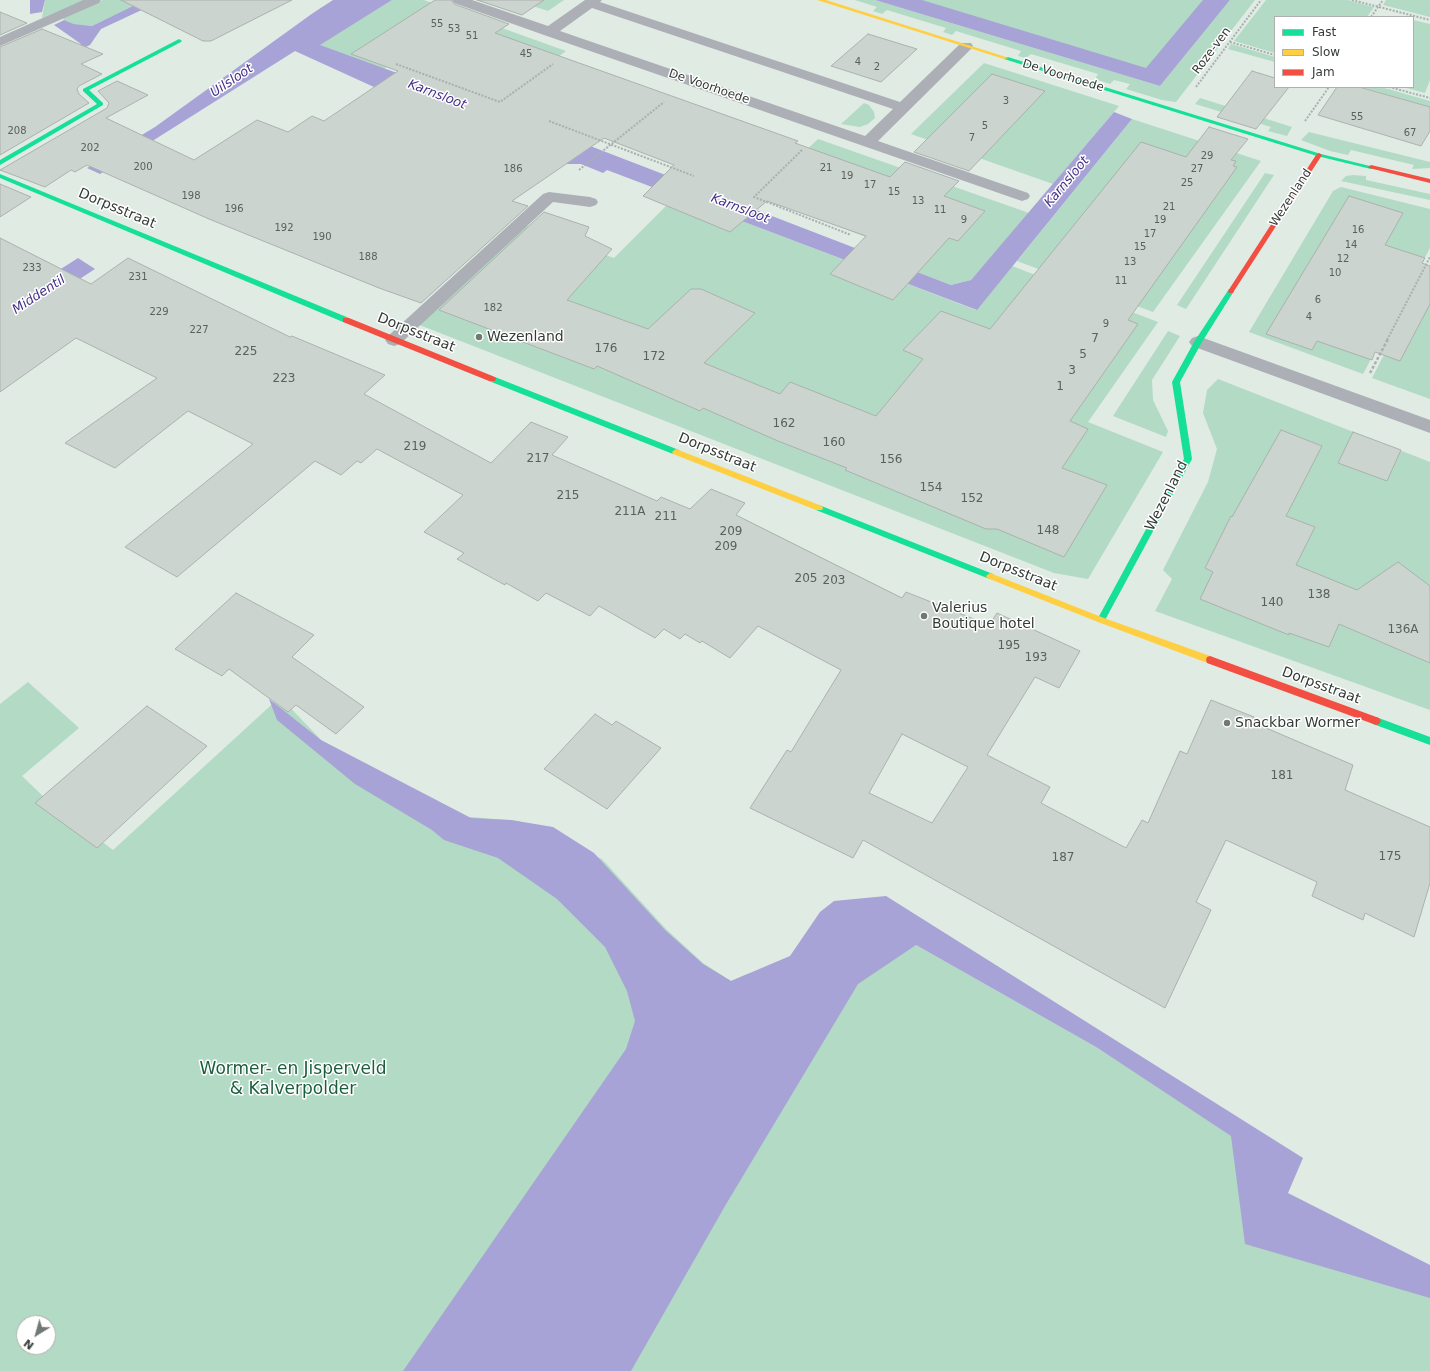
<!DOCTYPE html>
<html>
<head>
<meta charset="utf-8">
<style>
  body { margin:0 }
  #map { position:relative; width:1430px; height:1371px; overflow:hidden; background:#e0ebe4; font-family:"DejaVu Sans",sans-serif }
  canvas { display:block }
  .legend { position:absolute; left:1274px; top:16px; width:140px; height:72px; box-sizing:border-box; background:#fff; border:1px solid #aeb1af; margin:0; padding:5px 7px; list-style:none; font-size:12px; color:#343b36 }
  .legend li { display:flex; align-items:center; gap:8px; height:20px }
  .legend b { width:20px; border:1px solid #aeb1af }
  .north { position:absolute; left:16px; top:1315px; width:40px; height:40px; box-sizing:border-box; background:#fff; border:1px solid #aeb1af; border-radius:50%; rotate:217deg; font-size:11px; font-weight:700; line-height:16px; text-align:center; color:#343b36 }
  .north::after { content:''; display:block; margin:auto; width:14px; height:18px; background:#707973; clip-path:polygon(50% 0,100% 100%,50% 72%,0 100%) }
</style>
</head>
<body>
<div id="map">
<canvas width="1430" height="1371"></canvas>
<ul class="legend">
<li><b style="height:5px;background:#16e098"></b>Fast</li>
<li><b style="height:5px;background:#ffcf43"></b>Slow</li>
<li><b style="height:5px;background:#f24e42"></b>Jam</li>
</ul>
<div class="north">N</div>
</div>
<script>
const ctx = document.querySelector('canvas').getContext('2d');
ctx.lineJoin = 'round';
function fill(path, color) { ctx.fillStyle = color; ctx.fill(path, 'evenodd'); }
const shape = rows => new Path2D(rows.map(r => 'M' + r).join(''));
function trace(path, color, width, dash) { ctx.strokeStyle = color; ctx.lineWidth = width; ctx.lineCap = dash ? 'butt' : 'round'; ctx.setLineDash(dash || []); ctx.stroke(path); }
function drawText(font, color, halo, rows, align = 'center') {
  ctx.font = font + ' "DejaVu Sans",sans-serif'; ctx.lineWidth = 3; ctx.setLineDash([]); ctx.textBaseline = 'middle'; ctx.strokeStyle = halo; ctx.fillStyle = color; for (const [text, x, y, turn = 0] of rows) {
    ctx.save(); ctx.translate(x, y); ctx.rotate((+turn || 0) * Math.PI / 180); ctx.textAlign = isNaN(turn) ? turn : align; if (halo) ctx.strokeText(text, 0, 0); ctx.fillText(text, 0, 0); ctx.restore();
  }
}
const green = shape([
  [45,0,84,0,42,18],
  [103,0,145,0,92,26,74,24,64,20,63,17],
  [392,0,424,0,566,51,501,100,395,61,384,69,319,45],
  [515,0,564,0,548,11],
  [855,0,875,0,1160,86,1230,0,1255,0,1176,102,1162,100,1126,89,1130,84,1114,80,1110,84,1095,79,1098,74,1031,54,1026,58,1018,56,1021,51,956,31,952,35,943,32,946,28,887,10,882,14,873,11,877,7],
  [895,0,1216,0,1149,77],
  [1266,0,1348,0,1374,7,1367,17,1275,17,1275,53,1234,41],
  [1386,0,1430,0,1430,17,1383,5],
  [1413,20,1430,24,1430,80,1425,93,1403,87,1413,87],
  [1231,44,1275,57,1275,62,1228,49],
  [984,63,1119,106,1053,184,911,134],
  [1361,87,1381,87,1430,101,1430,107],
  [1200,98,1292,127,1287,136,1268,131,1271,127,1195,104],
  [864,103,869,105,874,112,875,118,868,124,860,127,841,124],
  [1132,119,1261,161,1153,312,1017,261],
  [1309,132,1430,162,1430,168,1412,169,1414,165,1351,150,1348,155,1330,151,1301,140],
  [818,139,1029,213,971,280,951,285,856,248,866,237,758,196],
  [1265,173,1274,175,1186,309,1177,305],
  [1353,175,1366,176,1366,180,1430,194,1430,200,1341,181,1346,176],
  [1341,187,1430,209,1430,248,1363,374,1249,332,1333,191],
  [676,196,976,310,1012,266,1158,322,1088,422,1163,452,1088,579,1054,573,417,324,524,225,614,258],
  [1430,265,1430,399,1372,378],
  [1168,331,1180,336,1152,380,1153,400,1168,431,1166,437,1113,416],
  [1218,379,1430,462,1430,710,1155,611,1172,579,1163,570,1208,482,1217,449,1203,413,1207,390],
  [28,682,79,728,22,776,47,800,113,850,280,697,370,791,430,821,471,817,519,821,531,829,602,859,666,929,703,963,731,981,747,974,764,976,916,945,1096,1047,1256,1152,1254,1225,1430,1294,1430,1371,0,1371,0,704],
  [24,1323,48,1323,48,1347,24,1347]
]);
const water = shape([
  [30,0,45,0,42,12,30,14],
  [145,0,163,0,101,29,90,45,16,80,12,79,81,44,54,25,64,20,74,24,92,26],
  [333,0,392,0,320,45,463,97,951,285,971,280,1114,112,1132,119,977,310,607,170,603,173,581,164,560,164,488,139,295,51,100,174,87,168,155,127,313,13],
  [875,0,922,0,1146,68,1203,0,1230,0,1160,86],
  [78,258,95,269,0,331,0,308],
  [269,699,321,740,471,818,511,820,553,827,594,853,665,930,703,964,731,981,790,956,820,912,834,901,886,896,1303,1158,1288,1193,1430,1265,1430,1298,1245,1244,1231,1136,1096,1047,916,945,858,984,725,1206,631,1371,403,1371,626,1049,635,1021,627,991,605,947,557,899,498,858,444,840,432,830,355,784,277,720]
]);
const building = shape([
  [121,0,292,0,211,41,203,41,121,0],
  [435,0,451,0,454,4,509,24,495,33,798,141,795,143,890,177,905,162,959,181,944,196,985,211,958,241,949,238,893,300,830,274,866,236,767,201,730,232,643,196,674,165,604,138,512,201,528,206,421,303,379,288,209,219,87,165,75,172,71,170,45,187,0,170,107,108,109,103,98,91,117,81,148,95,106,118,194,160,257,120,288,132,312,116,324,121,398,71,351,54,435,0],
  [477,0,544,0,522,15,477,0],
  [0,12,27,23,0,35,0,12],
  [42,29,103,54,81,64,102,74,79,86,77,89,79,94,89,103,0,155,0,47,42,29],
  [868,34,917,49,881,82,831,66,868,34],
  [1252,71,1275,78,1275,87,1289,87,1256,129,1217,117,1252,71],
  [992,74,1045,91,969,171,914,152,992,74],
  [1337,87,1359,87,1430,107,1430,131,1421,146,1318,115,1337,87],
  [1209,127,1248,139,1231,160,1236,161,1233,166,1237,167,1128,320,1138,324,1070,421,1088,429,1062,468,1107,485,1064,557,997,529,986,529,845,470,847,468,778,441,703,408,700,411,597,366,594,369,439,310,544,212,589,227,585,236,612,249,567,300,648,329,691,289,701,289,755,313,704,363,780,394,790,382,876,416,923,359,903,350,941,311,990,329,1141,142,1186,157,1209,127],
  [0,184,31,197,0,217,0,184],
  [1349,196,1403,213,1385,245,1425,258,1422,263,1430,266,1430,304,1400,361,1375,352,1372,360,1317,341,1312,350,1266,334,1349,196],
  [0,238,91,284,128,258,290,337,292,336,385,375,364,394,491,463,531,422,568,437,552,455,657,501,661,497,690,509,711,489,745,503,736,515,902,598,906,592,989,625,997,613,1080,651,1059,688,1035,677,987,755,1050,787,1041,803,1126,848,1142,820,1148,823,1180,751,1187,754,1211,700,1254,717,1252,722,1353,765,1345,790,1430,827,1430,883,1414,937,1365,913,1363,920,1312,896,1317,882,1226,840,1196,902,1211,910,1165,1008,863,840,853,858,750,808,787,750,791,752,841,670,758,626,730,658,702,641,700,643,685,634,680,639,664,629,655,638,599,606,590,616,546,593,538,601,506,583,505,585,457,559,464,553,424,532,463,495,377,449,361,463,357,461,341,475,315,461,177,577,125,547,253,444,188,411,115,468,65,443,157,378,76,338,0,392,0,238],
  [902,734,968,767,932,823,869,793,902,734],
  [1281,430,1322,446,1286,516,1315,527,1296,565,1357,590,1398,562,1430,586,1430,663,1339,624,1329,647,1289,633,1289,635,1200,599,1213,572,1205,568,1231,516,1232,517,1281,430],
  [1353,432,1401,450,1387,481,1338,463,1353,432],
  [236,593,314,635,292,657,364,707,336,734,296,705,288,712,229,669,222,676,175,649,236,593],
  [147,706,207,746,97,848,35,803,147,706],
  [595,714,612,725,616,721,661,748,607,809,544,769,595,714]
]);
const pathFar1 = shape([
  [1352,0,1430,20],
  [1371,17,1383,0],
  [1230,42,1275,55],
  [396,64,500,102,553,64],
  [1196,87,1261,0],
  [1389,87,1430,98],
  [549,121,694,176],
  [1305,121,1329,87],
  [802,150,754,197,851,235],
  [579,170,664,102],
  [1387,340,1430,257]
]);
const path = shape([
  [1370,373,1388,339]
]);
const lane = shape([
  [83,0,101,0,99,3,0,46,0,37,83,0],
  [549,192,590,197,596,199,598,202,596,205,590,207,553,202,400,344,394,346,388,344,385,340,388,336,543,194,549,192]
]);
const street = shape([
  [452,0,472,0,548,26,585,0,602,0,600,2,900,102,961,43,971,43,973,46,971,49,878,141,1028,193,1030,196,1028,199,1022,201,1016,199,544,35,454,3,452,0],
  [592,8,893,109,865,136,560,31,592,8],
  [1198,336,1430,420,1430,433,1192,346,1189,342,1192,338,1198,336]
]);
const fast = shape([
  [179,39,182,41,181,42,89,90,103,103,103,105,0,165,0,160,97,104,83,91,83,89,179,39],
  [1004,57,1008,57,1321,154,1374,167,1371,169,1317,156,1004,59,1004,57],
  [0,174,349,318,350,320,349,322,343,322,0,178,0,174],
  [1229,289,1233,289,1234,291,1202,342,1180,382,1192,459,1104,622,1098,622,1097,620,1184,459,1172,382,1194,342,1229,289],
  [489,377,495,377,679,450,680,452,679,454,673,454,489,381,489,377],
  [819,505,993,574,994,576,990,579,987,578,816,510,815,508,819,505],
  [1376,717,1430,737,1430,745,1373,724,1371,721,1373,718,1376,717]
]);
const slow = shape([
  [817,0,826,0,1009,58,1004,59,817,0],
  [676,449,822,506,823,508,822,510,816,510,673,454,672,452,676,449],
  [990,573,1104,618,1213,657,1214,660,1213,663,1210,664,1098,622,987,578,986,576,990,573]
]);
const jam = shape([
  [1319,153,1322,155,1234,291,1233,293,1229,293,1228,291,1316,155,1319,153],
  [1371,165,1430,179,1430,183,1369,168,1368,167,1371,165],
  [343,318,349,318,495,377,496,379,495,381,489,381,343,322,343,318],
  [1210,656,1379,718,1381,721,1379,724,1376,725,1207,663,1206,660,1207,657,1210,656]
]);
const markers = [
  [479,337,4,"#707973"],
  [924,616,4,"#707973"],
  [1227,723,4,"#707973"]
];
const farNumbernames = [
  ["55",437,24],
  ["53",454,29],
  ["51",472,36],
  ["45",526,54],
  ["4",858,62],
  ["2",877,67],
  ["3",1006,101],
  ["55",1357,117],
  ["5",985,126],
  ["208",17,131],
  ["67",1410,133],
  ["7",972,138],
  ["202",90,148],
  ["29",1207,156],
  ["200",143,167],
  ["21",826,168],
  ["186",513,169],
  ["27",1197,169],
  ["19",847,176],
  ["25",1187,183],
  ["17",870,185],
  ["15",894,192],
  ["198",191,196],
  ["13",918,201],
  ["21",1169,207],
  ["196",234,209],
  ["11",940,210],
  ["9",964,220],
  ["19",1160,220],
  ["192",284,228],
  ["16",1358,230],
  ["17",1150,234],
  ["190",322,237],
  ["14",1351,245],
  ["15",1140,247],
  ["188",368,257],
  ["12",1343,259],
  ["13",1130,262],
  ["233",32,268],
  ["10",1335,273],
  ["231",138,277],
  ["11",1121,281],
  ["6",1318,300],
  ["182",493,308],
  ["229",159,312],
  ["4",1309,317],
  ["9",1106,324],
  ["227",199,330]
];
const farStreetnames = [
  ["Roze-ven",1212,51,-53],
  ["De Voorhoede",1063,76,17],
  ["De Voorhoede",709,87,19],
  ["Wezenland",1291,198,-57]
];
const numberNames = [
  ["7",1095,339],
  ["176",606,349],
  ["225",246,352],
  ["5",1083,355],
  ["172",654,357],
  ["3",1072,371],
  ["223",284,379],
  ["1",1060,387],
  ["162",784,424],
  ["160",834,443],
  ["219",415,447],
  ["217",538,459],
  ["156",891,460],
  ["154",931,488],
  ["215",568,496],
  ["152",972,499],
  ["211A",630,512],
  ["211",666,517],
  ["148",1048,531],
  ["209",731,532],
  ["209",726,547],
  ["205",806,579],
  ["203",834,581],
  ["138",1319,595],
  ["140",1272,603],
  ["136A",1403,630],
  ["195",1009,646],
  ["193",1036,658],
  ["181",1282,776],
  ["175",1390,857],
  ["187",1063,858]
];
const farWaternames = [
  ["Uilsloot",232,81,-34],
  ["Karnsloot",437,95,21],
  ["Karnsloot",1067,182,-50],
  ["Karnsloot",740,209,21],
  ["Middentil",39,295,-33]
];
const streetNames = [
  ["Dorpsstraat",117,209,23],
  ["Dorpsstraat",416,333,22],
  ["Dorpsstraat",717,453,22],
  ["Wezenland",1167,496,-63],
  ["Dorpsstraat",1018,572,22],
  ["Dorpsstraat",1321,686,20]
];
const poiNames = [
  ["Wezenland",487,337],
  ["Valerius",932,608],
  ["Boutique hotel",932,624],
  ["Snackbar Wormer",1235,723]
];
const nearParknames = [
  ["Wormer- en Jisperveld",293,1070],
  ["& Kalverpolder",293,1090]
];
fill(green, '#b2dac4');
fill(water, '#a7a3d6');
fill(building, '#ccd4cf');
trace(building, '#abb2ae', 1);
trace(pathFar1, '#aaafb0', 2, [2, 1.5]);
trace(path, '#aaafb0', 2.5, [3, 2]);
fill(lane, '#adafb6');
fill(street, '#adafb6');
fill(fast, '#16e098');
fill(slow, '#ffcf43');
fill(jam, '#f24e42');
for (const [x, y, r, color] of markers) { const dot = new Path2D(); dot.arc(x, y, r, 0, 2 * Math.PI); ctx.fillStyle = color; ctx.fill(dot); trace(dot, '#fff', 1.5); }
drawText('10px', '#5a615c', null, farNumbernames);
drawText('12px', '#343b36', '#fff', farStreetnames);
drawText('12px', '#5a615c', null, numberNames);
drawText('italic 13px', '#453089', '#fff', farWaternames);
drawText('14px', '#343b36', '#fff', streetNames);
drawText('14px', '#343b36', '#fff', poiNames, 'left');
drawText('17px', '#1b5e3e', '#fff', nearParknames);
</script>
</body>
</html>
